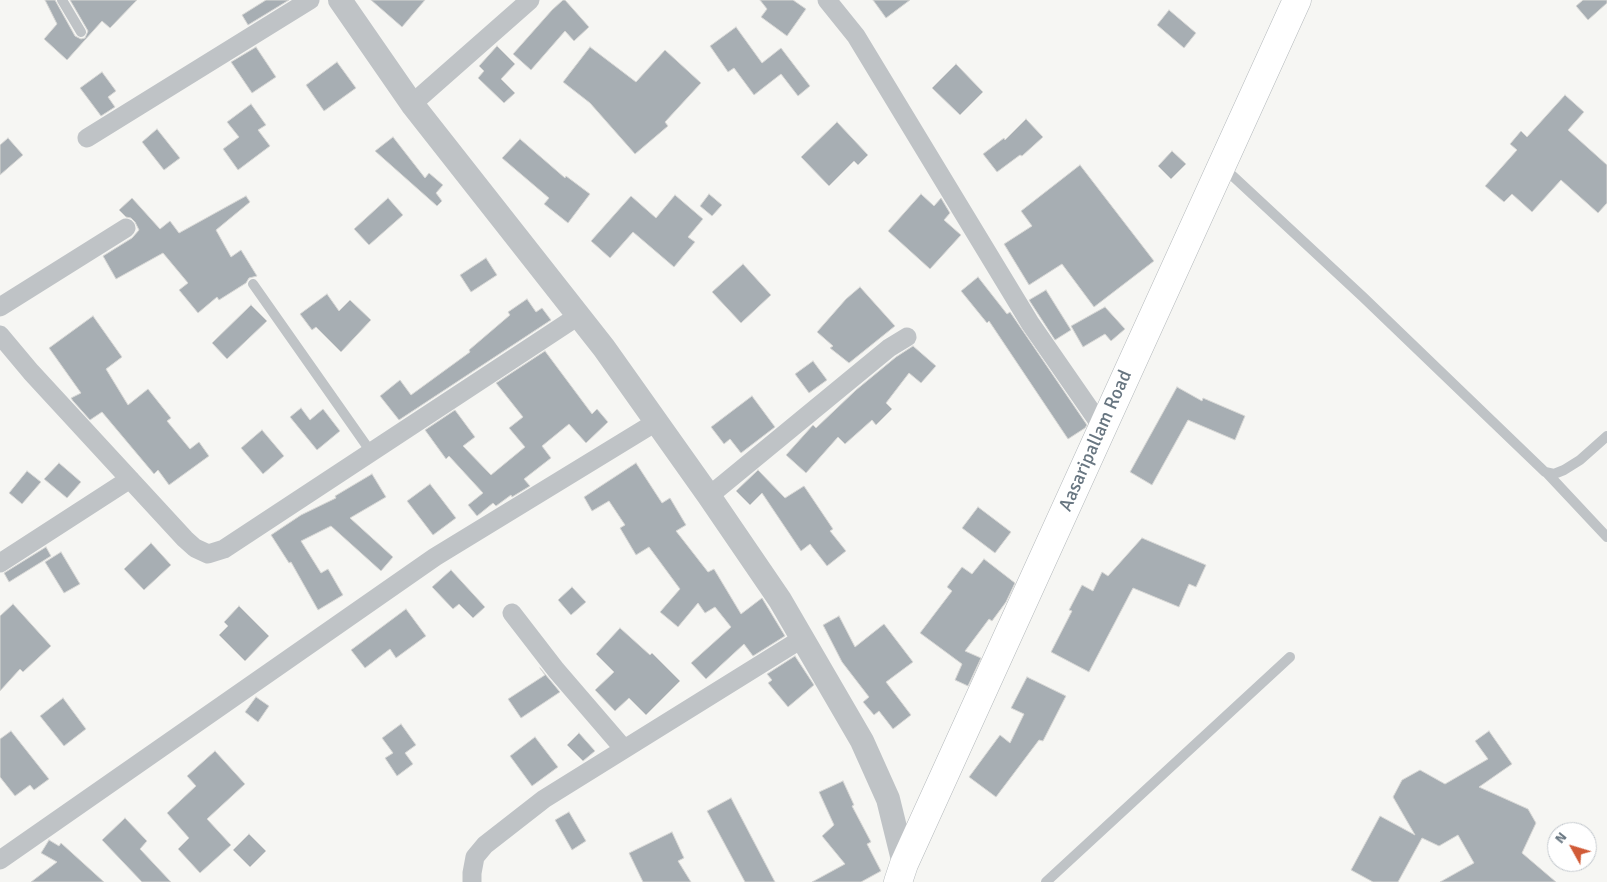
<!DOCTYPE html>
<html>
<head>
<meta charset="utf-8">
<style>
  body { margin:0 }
  #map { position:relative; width:1607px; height:882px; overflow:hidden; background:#f6f6f3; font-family:Signika,sans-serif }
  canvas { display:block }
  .north { position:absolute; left:1547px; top:822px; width:50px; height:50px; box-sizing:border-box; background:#fff; border:1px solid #c3c8cd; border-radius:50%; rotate:309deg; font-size:14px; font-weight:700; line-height:20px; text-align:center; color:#687681 }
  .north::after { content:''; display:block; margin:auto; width:18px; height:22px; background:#d15b37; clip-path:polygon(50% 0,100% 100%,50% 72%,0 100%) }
</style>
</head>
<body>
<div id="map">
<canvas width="1607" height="882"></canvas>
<div class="north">N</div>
</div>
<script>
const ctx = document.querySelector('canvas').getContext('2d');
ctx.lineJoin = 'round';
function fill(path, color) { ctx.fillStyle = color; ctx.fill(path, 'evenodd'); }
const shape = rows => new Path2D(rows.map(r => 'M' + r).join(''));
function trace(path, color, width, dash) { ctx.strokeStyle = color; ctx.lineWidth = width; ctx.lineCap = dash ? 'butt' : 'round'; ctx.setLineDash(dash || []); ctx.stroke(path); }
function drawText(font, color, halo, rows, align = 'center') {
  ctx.font = font + ' Signika,sans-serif'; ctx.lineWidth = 5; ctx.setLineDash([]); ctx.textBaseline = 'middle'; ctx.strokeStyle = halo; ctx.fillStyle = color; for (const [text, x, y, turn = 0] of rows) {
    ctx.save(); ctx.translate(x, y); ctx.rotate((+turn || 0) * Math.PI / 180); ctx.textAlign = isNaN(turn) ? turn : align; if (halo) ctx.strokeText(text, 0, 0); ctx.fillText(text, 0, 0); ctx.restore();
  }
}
const building = shape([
  [45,0,55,0,75,36,81,39,85,38,88,31,70,0,137,0,110,28,102,21,67,60,44,39,57,24,45,0],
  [266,0,289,0,248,25,242,15,266,0],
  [371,0,425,0,402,27,371,0],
  [563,0,565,0,589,27,574,41,565,31,531,70,513,54,552,10,563,0],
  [760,0,793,0,806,9,787,36,761,17,767,9,760,0],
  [873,0,910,0,886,18,873,0],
  [1583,0,1607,0,1607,3,1588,20,1576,6,1583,0],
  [1169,10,1196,33,1184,48,1157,25,1169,10],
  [736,27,762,63,781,48,810,86,798,96,781,74,754,95,734,68,728,72,710,46,736,27],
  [497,46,515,64,501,79,515,93,504,103,478,78,484,71,479,66,497,46],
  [256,47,276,77,252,93,231,62,256,47],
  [590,47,636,82,665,50,701,83,665,122,668,126,635,154,590,103,563,82,590,47],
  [337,62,356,88,324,111,306,85,337,62],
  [956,64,983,92,960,115,932,88,956,64],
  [102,72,116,91,108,97,115,107,101,116,80,88,102,72],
  [1565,95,1584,112,1568,130,1607,165,1607,203,1598,213,1561,180,1532,212,1512,194,1504,202,1485,186,1517,150,1510,144,1521,131,1527,137,1565,95],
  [251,104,266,125,258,130,270,146,238,170,223,149,239,137,227,122,251,104],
  [1026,119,1043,137,1022,156,1020,155,997,172,983,154,1004,138,1005,140,1026,119],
  [837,122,868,155,858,165,854,161,829,186,801,157,837,122],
  [157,129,180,158,164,170,142,142,157,129],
  [393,137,425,178,429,173,443,185,436,193,442,201,437,206,375,151,393,137],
  [8,138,23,155,0,175,0,145,8,138],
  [520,139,565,178,566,176,590,194,568,223,544,204,549,198,502,158,520,139],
  [1172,151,1186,164,1171,179,1158,166,1172,151],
  [1080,165,1154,261,1094,307,1062,264,1029,285,1004,244,1032,226,1021,211,1080,165],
  [709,194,722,205,712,216,700,206,709,194],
  [921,194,934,206,941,198,950,213,944,220,961,235,930,269,888,231,921,194],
  [675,195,703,219,688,237,695,242,674,267,633,232,610,258,591,241,631,196,656,218,675,195],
  [246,196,250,202,216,230,231,257,241,250,257,276,249,278,246,283,219,300,217,297,198,313,179,290,188,283,163,253,116,279,103,256,132,238,139,230,135,222,131,218,126,217,119,210,132,198,160,229,170,221,179,233,246,196],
  [388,198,403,215,369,245,354,229,388,198],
  [486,258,497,275,471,292,460,275,486,258],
  [743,264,771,295,741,323,712,292,743,264],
  [978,277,1007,314,1010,312,1087,425,1085,428,1068,439,989,321,987,323,961,291,978,277],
  [860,287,895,326,849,363,830,348,833,346,817,332,846,299,860,287],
  [1046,290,1071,330,1055,340,1029,300,1046,290],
  [327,294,339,311,350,300,371,320,341,352,316,327,312,330,300,314,327,294],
  [527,299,536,312,542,308,551,320,399,420,380,396,400,380,411,395,470,352,469,350,510,315,508,312,527,299],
  [251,305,267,321,227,359,212,343,251,305],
  [1105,307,1125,329,1111,341,1105,334,1083,347,1071,326,1105,307],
  [93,316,122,357,106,369,128,405,148,389,171,418,167,421,190,449,199,442,209,456,169,485,158,470,154,474,102,412,90,420,73,401,71,398,81,393,49,348,93,316],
  [913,346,936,366,921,383,909,373,886,403,892,409,876,425,872,420,845,444,838,437,806,473,786,455,813,425,816,428,856,390,896,357,913,346],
  [545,351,592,414,597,409,608,422,586,443,569,424,542,446,551,458,524,479,530,486,512,497,511,495,496,506,493,503,477,516,468,505,483,493,449,456,446,459,425,430,455,410,475,437,463,446,491,475,525,447,509,428,523,417,496,383,545,351],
  [813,361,827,380,809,393,795,374,813,361],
  [1177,387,1202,401,1203,398,1245,416,1235,440,1188,420,1152,485,1130,472,1177,387],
  [752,396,775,427,741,453,730,439,724,444,711,427,752,396],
  [301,408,310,420,323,409,340,431,317,450,290,417,301,408],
  [262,430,284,456,263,474,241,448,262,430],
  [59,463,81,482,67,498,44,479,59,463],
  [636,463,662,503,670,498,686,525,676,531,708,572,714,569,741,614,762,598,785,636,753,656,744,644,706,679,691,663,731,627,715,607,705,613,698,603,678,627,660,612,680,589,649,547,636,555,620,528,625,525,609,501,592,511,584,497,636,463],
  [758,470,785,498,804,486,833,529,830,531,846,551,827,566,810,544,801,551,762,493,750,505,736,491,758,470],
  [27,471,41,482,22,504,9,493,27,471],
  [372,474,386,497,350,518,393,557,381,571,331,526,301,541,321,573,328,569,343,595,318,610,291,562,289,563,271,535,301,515,336,498,335,496,372,474],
  [430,484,456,518,433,535,407,501,430,484],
  [978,507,1011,532,995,553,962,528,978,507],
  [1142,538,1206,565,1196,587,1189,584,1179,607,1133,588,1089,672,1051,652,1072,611,1069,610,1082,585,1093,591,1102,572,1108,576,1142,538],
  [151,543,171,565,144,590,124,569,151,543],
  [46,547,51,556,9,582,4,573,46,547],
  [61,552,80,584,64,593,45,562,61,552],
  [984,559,1015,583,1006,602,992,621,989,619,965,651,981,658,968,686,955,680,962,664,920,633,952,591,947,587,962,567,972,574,984,559],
  [451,570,485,607,473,618,459,604,453,609,432,587,451,570],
  [572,587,586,602,571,615,558,600,572,587],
  [13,604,51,646,23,672,20,669,0,691,0,616,13,604],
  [239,606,269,636,245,661,219,635,228,626,224,622,239,606],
  [406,609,426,636,396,658,390,649,365,668,351,650,406,609],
  [839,616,855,647,884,624,913,662,886,682,911,715,893,729,879,711,874,715,863,702,869,697,842,662,823,625,839,616],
  [620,628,650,655,652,653,680,681,646,715,629,698,615,711,595,690,614,672,596,654,620,628],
  [795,656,814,685,788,707,768,683,772,680,767,674,795,656],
  [540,668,560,692,521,718,508,699,545,675,540,668],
  [1027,677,1066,696,1043,741,1039,740,996,797,969,777,1000,735,1010,743,1024,714,1011,708,1027,677],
  [256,697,269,706,258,722,245,712,256,697],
  [63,698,86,729,64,746,40,716,63,698],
  [401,724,416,745,405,753,413,764,397,776,385,758,393,753,382,738,401,724],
  [11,731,49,779,34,790,30,785,15,796,0,777,0,739,11,731],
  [1489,731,1512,764,1479,787,1528,809,1536,823,1522,853,1556,882,1440,882,1474,863,1458,835,1439,846,1422,838,1398,882,1373,882,1351,870,1380,816,1415,835,1393,797,1402,780,1420,770,1445,784,1488,759,1475,741,1489,731],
  [579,733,595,751,583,761,567,745,579,733],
  [535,737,558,767,532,786,510,756,535,737],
  [215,751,245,784,207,819,231,845,200,873,178,849,189,838,167,813,196,786,187,776,215,751],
  [843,781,854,805,852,806,871,842,867,844,881,871,861,882,812,882,845,864,822,836,834,825,819,792,843,781],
  [731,798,775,882,745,882,707,811,731,798],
  [569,812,586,841,572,850,555,820,569,812],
  [125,818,147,841,140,849,171,882,142,882,102,840,125,818],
  [672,832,684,858,678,861,691,882,643,882,629,853,672,832],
  [249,834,266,851,250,867,233,850,249,834],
  [49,840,59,846,61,843,104,882,31,882,57,862,41,853,49,840]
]);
const service = shape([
  [62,0,81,32],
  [1222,166,1363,297,1545,472,1554,474,1564,470,1580,460,1607,436],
  [253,284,371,452],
  [1546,472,1607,537],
  [1046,882,1290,657]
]);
const minor = shape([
  [827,0,856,36,1030,323,1102,427],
  [412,104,530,0],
  [87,138,310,0],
  [0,307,126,228],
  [0,335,31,372,185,539,195,548,208,554,224,549,578,316],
  [709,496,889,348,907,337],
  [0,563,130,479],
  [512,613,556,670,624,749],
  [0,860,435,557,656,422],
  [472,882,472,873,475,857,485,845,544,799,803,638]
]);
const tertiary = shape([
  [340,0,412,104,604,348,709,496,780,600,862,741,888,799,904,864]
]);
const secondary = shape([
  [898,882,904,864,1297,0]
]);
const streetNames = [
  ["Aasaripallam Road",1096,441,-66]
];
fill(building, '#a7aeb3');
trace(building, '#d7d7d5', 1);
trace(secondary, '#b2b7ba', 29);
trace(service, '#bfc3c6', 10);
trace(minor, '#bfc3c6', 19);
trace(tertiary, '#bfc3c6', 24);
trace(secondary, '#fff', 28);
drawText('19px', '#687681', '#fff', streetNames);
</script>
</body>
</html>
